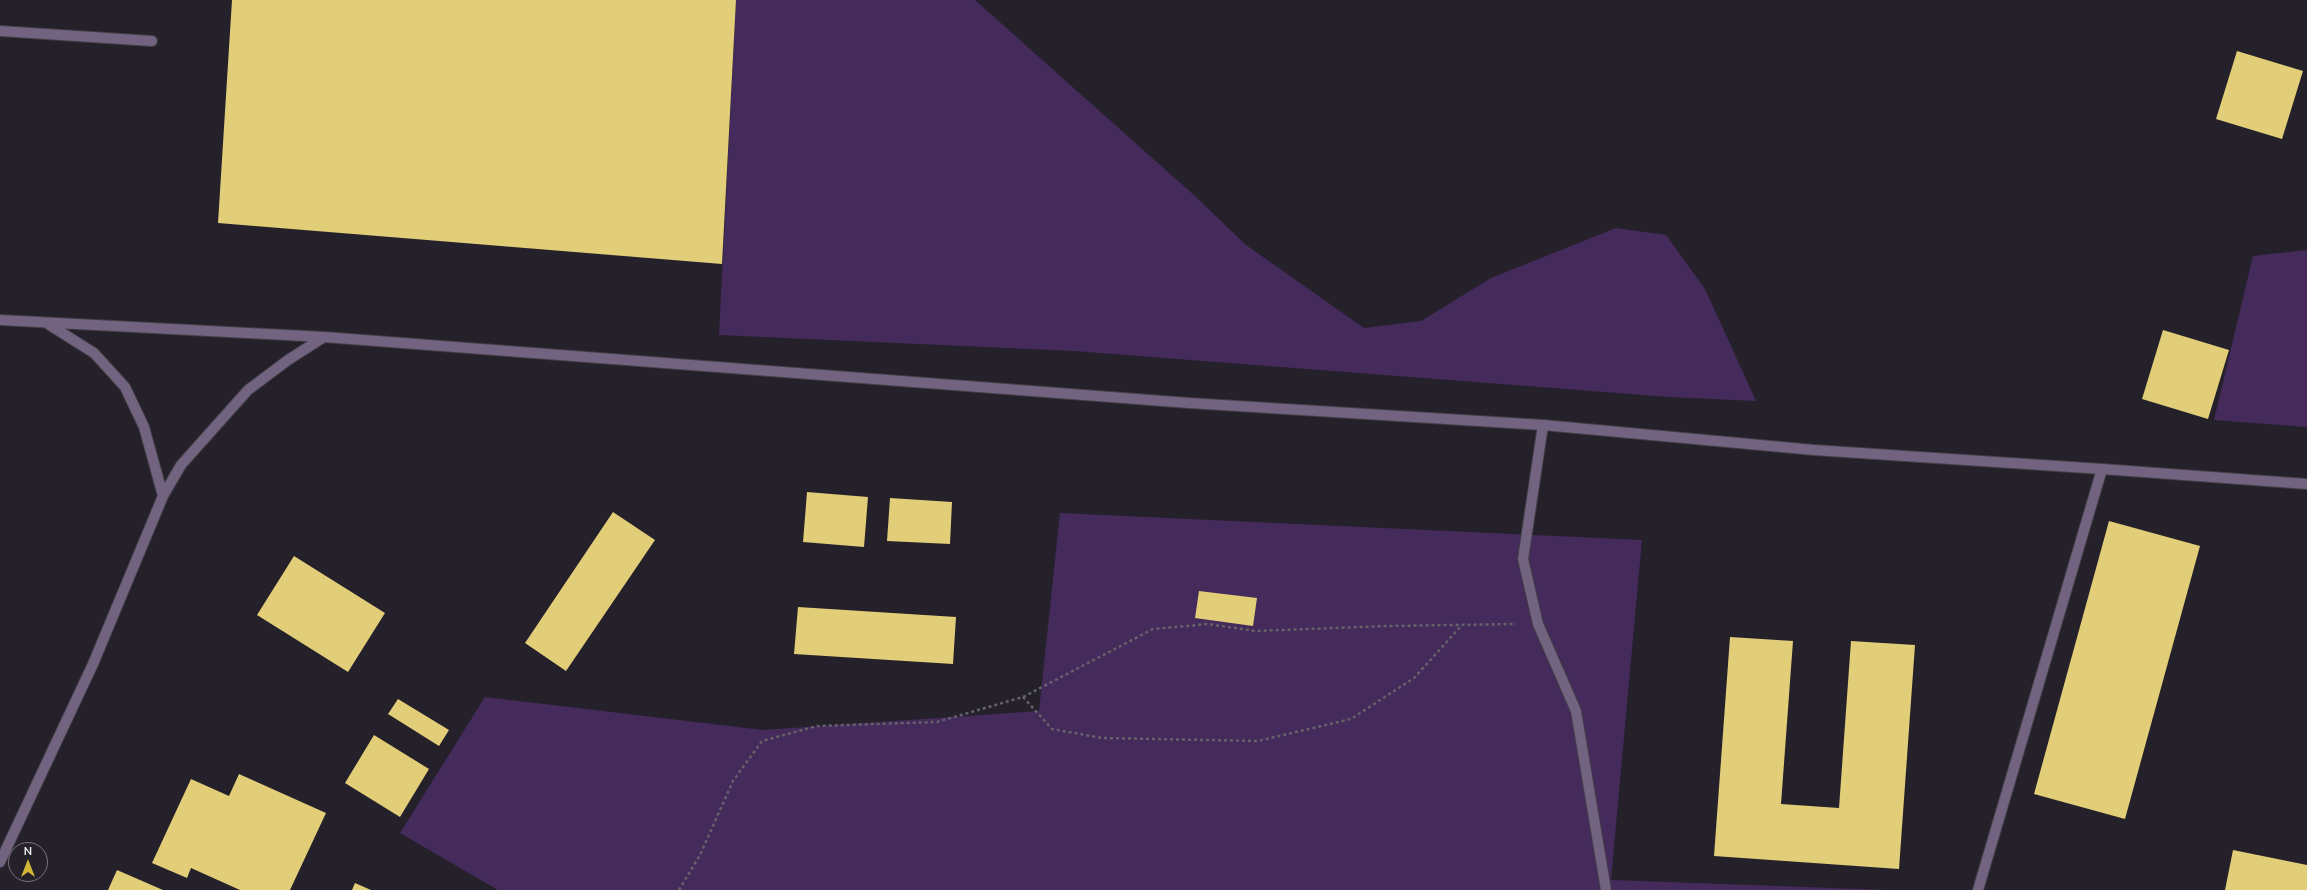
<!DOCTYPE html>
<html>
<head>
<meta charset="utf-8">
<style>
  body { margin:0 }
  #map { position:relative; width:2307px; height:890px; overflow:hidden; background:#25212a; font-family:Mulish,sans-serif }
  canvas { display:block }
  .north { position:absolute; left:8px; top:842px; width:40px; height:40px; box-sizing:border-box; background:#25212a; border:1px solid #77737b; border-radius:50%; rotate:0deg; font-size:11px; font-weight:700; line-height:16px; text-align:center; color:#f1eff4 }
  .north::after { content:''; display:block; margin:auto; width:14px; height:18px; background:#d3b635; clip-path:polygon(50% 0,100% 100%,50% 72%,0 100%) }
</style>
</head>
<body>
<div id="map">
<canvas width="2307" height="890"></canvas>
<div class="north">N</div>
</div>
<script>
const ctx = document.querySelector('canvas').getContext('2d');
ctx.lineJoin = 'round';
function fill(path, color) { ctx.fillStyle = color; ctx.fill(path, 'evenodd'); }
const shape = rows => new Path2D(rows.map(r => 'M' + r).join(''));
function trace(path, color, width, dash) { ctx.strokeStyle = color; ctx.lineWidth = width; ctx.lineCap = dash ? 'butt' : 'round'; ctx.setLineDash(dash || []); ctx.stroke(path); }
const green = shape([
  [736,0,975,0,1196,197,1246,245,1364,328,1421,321,1491,278,1616,228,1666,235,1705,289,1756,401,1669,397,1074,351,719,335],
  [2307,250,2307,427,2214,420,2253,256],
  [1060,513,1642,540,1611,880,1888,890,498,890,400,833,485,697,763,730,1039,711]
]);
const building = shape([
  [232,0,736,0,722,264,218,223],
  [2237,51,2303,71,2282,139,2216,119],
  [2163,330,2229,350,2208,419,2142,399],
  [807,492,868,497,864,547,803,542],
  [890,498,952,502,950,544,887,541],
  [613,512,655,540,566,671,525,643],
  [2109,521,2200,546,2125,819,2034,794],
  [294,556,385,613,348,672,257,615],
  [1199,591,1257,598,1253,626,1195,618],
  [798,607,956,617,953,664,794,654],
  [1730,637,1793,641,1781,804,1839,808,1851,641,1915,645,1899,869,1714,856],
  [398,699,449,730,439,746,388,714],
  [374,735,429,769,400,817,345,783],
  [239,774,326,813,290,890,240,890,191,868,187,878,152,863,191,779,229,796],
  [2233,850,2307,865,2307,890,2225,890],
  [117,870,163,890,108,890],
  [355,883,371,890,352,890]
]);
const path = shape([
  [1023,697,1052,729,1102,738,1258,741,1351,719,1414,678,1462,625],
  [679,890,700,855,733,781,762,741,817,726,937,722,1023,697,1153,629,1208,624,1255,631,1387,626,1516,624]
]);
const service = shape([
  [1543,425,1523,559,1538,624,1576,711,1606,890]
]);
const minor = shape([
  [0,31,152,41],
  [1978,890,2102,469]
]);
const tertiary = shape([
  [0,320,324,337,1189,403,1543,425,1814,450,2102,469,2307,484],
  [48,324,94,353,125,387,144,427,163,496],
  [0,862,93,664,163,496,181,465,248,390,288,360,324,337]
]);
fill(green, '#452a5c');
fill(building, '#e2cd79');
trace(service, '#423e46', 12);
trace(minor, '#423e46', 12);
trace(tertiary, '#423e46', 12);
trace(path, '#656269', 2.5, [3, 3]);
trace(service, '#726481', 10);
trace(minor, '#726481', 10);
trace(tertiary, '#726481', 10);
</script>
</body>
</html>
